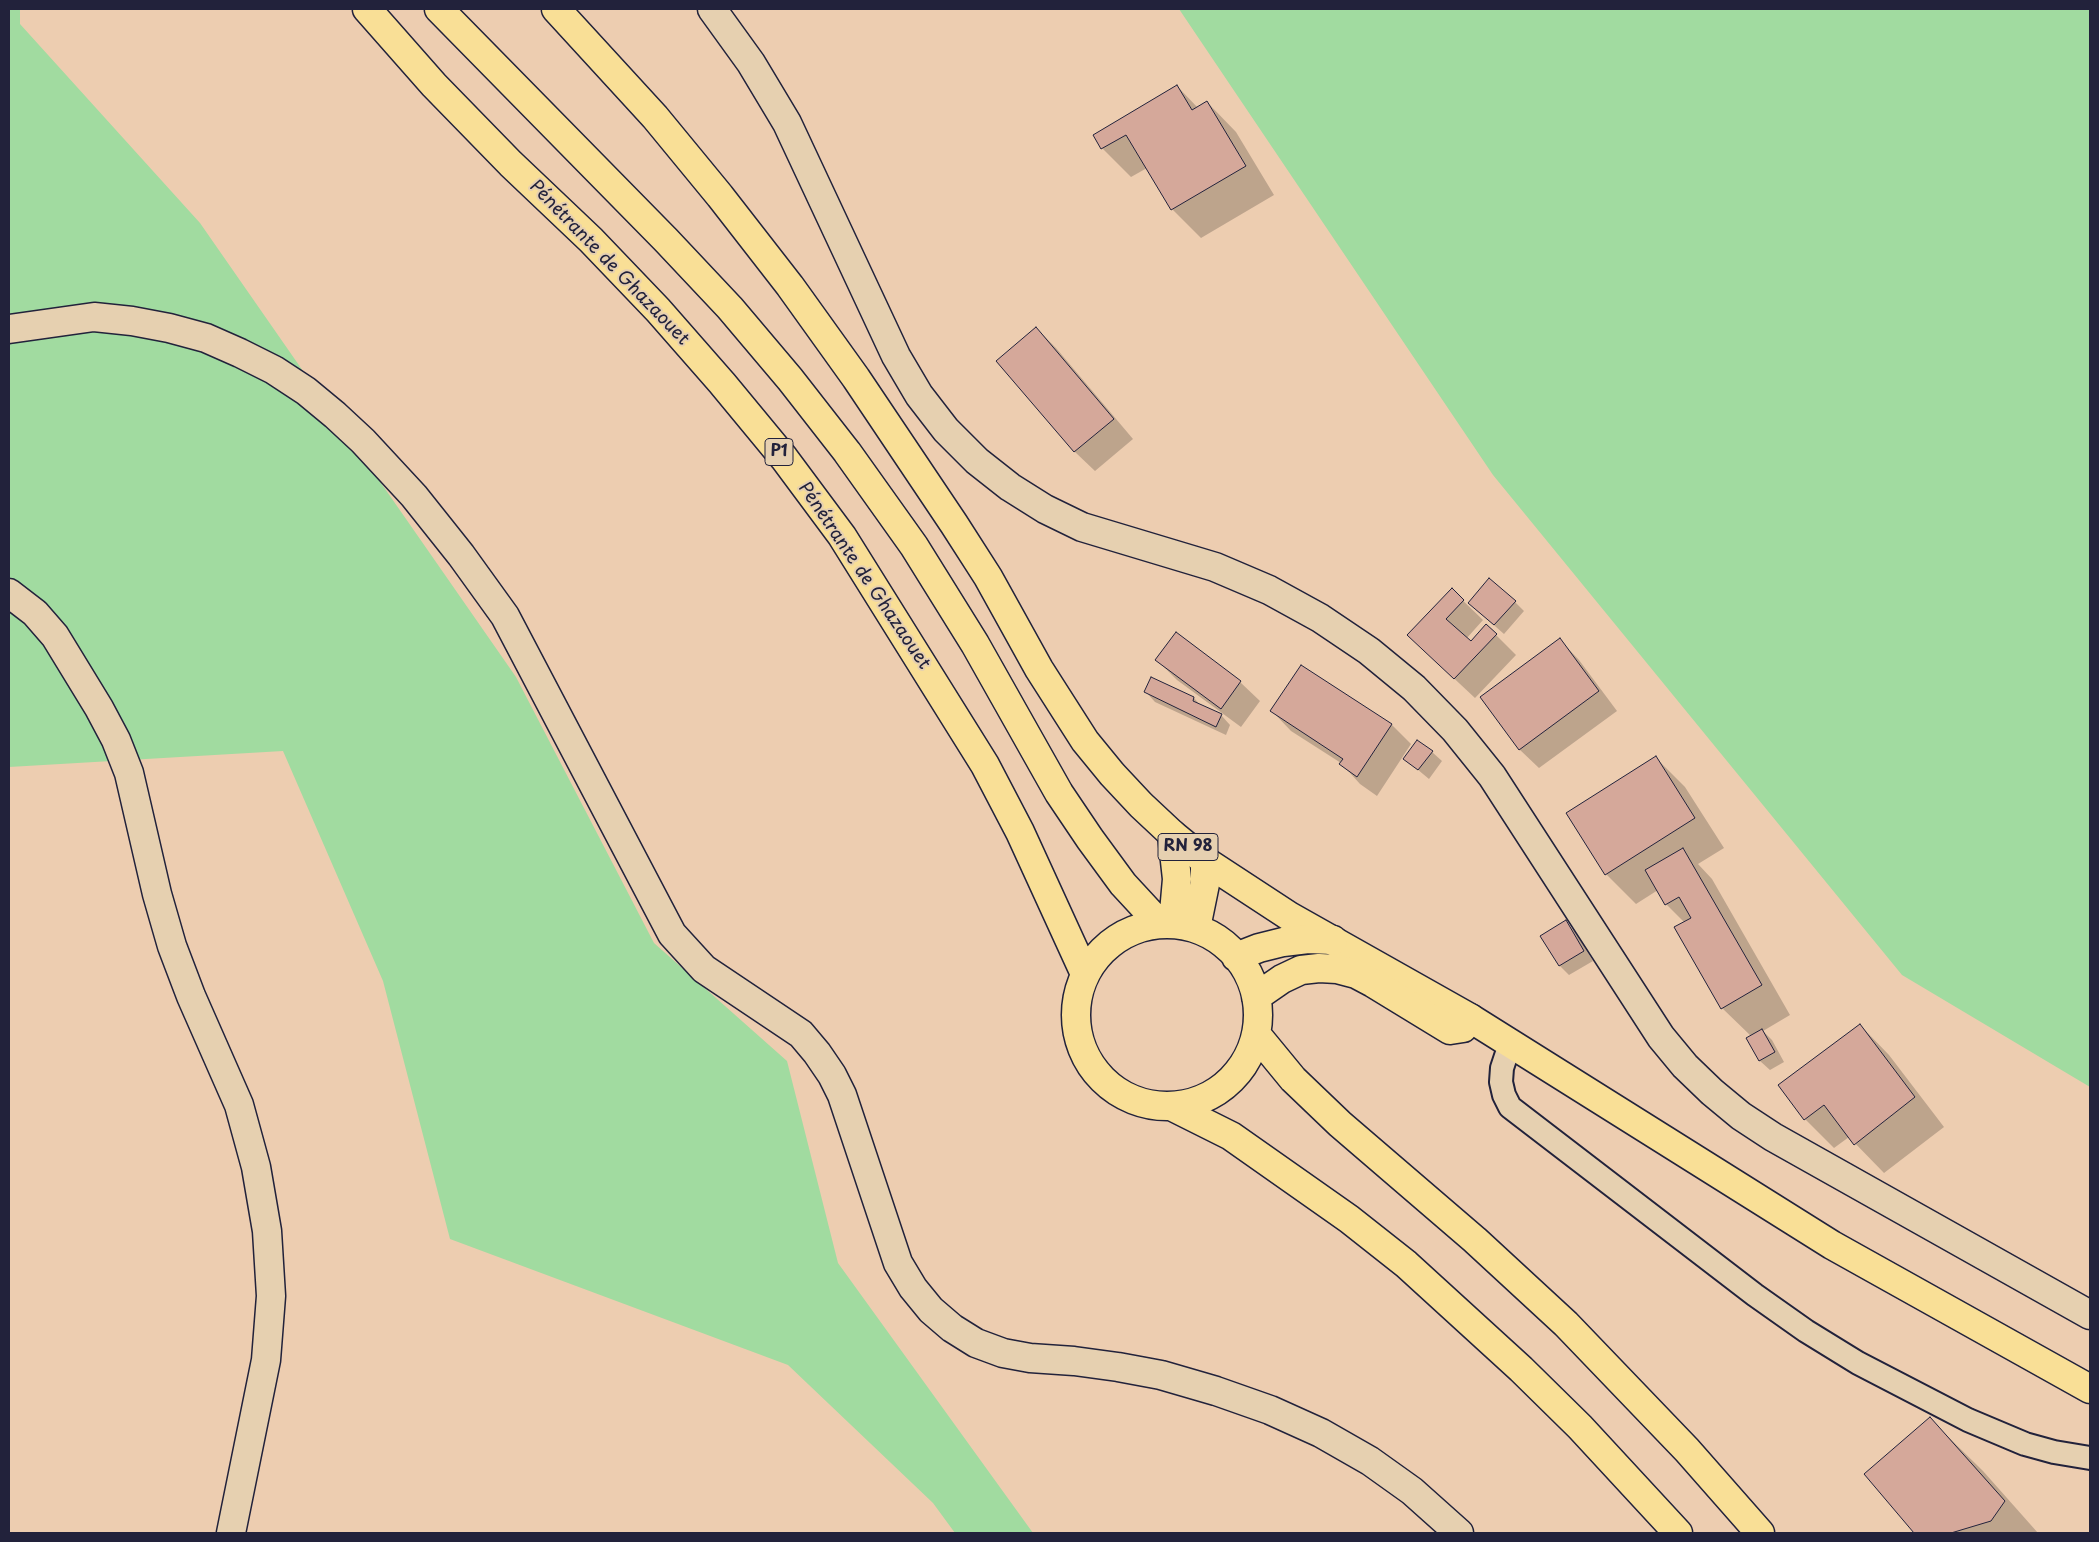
<!DOCTYPE html>
<html>
<head>
<meta charset="utf-8">
<style>
  body { margin:0 }
  #map { position:relative; width:2099px; height:1542px; overflow:hidden; background:#edcdb0; font-family:"Playpen Sans",sans-serif }
  canvas { display:block }
  .frame { position:absolute; inset:0; border:10px solid #22223b; pointer-events:none }
</style>
</head>
<body>
<div id="map">
<canvas width="2099" height="1542"></canvas>
<div class="frame"></div>
</div>
<script>
const ctx = document.querySelector('canvas').getContext('2d');
ctx.lineJoin = 'round';
function fill(path, color) { ctx.fillStyle = color; ctx.fill(path, 'evenodd'); }
const shape = rows => new Path2D(rows.map(r => 'M' + r).join(''));
function trace(path, color, width, dash) { ctx.strokeStyle = color; ctx.lineWidth = width; ctx.lineCap = dash ? 'butt' : 'round'; ctx.setLineDash(dash || []); ctx.stroke(path); }
function drawText(font, color, halo, rows, align = 'center') {
  ctx.font = font + ' "Playpen Sans",sans-serif'; ctx.lineWidth = 4; ctx.setLineDash([]); ctx.textBaseline = 'middle'; ctx.strokeStyle = halo; ctx.fillStyle = color; for (const [text, x, y, turn = 0] of rows) {
    ctx.save(); ctx.translate(x, y); ctx.rotate((+turn || 0) * Math.PI / 180); ctx.textAlign = isNaN(turn) ? turn : align; if (halo) ctx.strokeText(text, 0, 0); ctx.fillText(text, 0, 0); ctx.restore();
  }
}
const green = shape([
  [9,9,20,9,20,24,200,223,516,677,654,943,787,1061,838,1263,1033,1533,955,1533,933,1503,788,1365,450,1239,383,981,283,751,9,767],
  [1179,9,2090,9,2090,1087,1902,975,1493,475]
]);
const shadow = shape([
  [1177,86,1198,108,1207,102,1236,132,1274,195,1201,238,1172,209,1147,168,1131,177,1102,148],
  [1036,328,1056,348,1133,439,1095,471,1075,452,998,361],
  [1452,590,1483,620,1466,639,1471,643,1496,635,1516,655,1475,698,1429,655],
  [1515,602,1524,611,1504,634,1479,612],
  [1560,640,1579,660,1617,711,1539,768,1519,749],
  [1157,660,1240,682,1260,701,1241,727,1177,680],
  [1151,678,1194,698,1201,706,1221,715,1230,725,1226,735,1155,702,1146,692],
  [1272,711,1391,724,1411,744,1377,796,1360,784,1341,763,1291,731],
  [1432,752,1442,761,1429,779,1405,759],
  [1656,758,1685,787,1724,848,1698,864,1712,879,1790,1015,1763,1031,1772,1040,1784,1062,1770,1070,1760,1061,1747,1038,1751,1036,1722,1008,1685,923,1666,904,1658,890,1636,904,1606,874,1568,814],
  [1566,922,1575,932,1593,961,1569,975,1560,966],
  [1860,1025,1889,1055,1944,1127,1884,1173,1849,1137,1834,1148,1805,1119],
  [1930,1419,1983,1471,2038,1533,1916,1533,1866,1474]
]);
const building = shape([
  [1177,85,1192,110,1207,101,1246,166,1171,210,1126,135,1101,149,1093,135,1177,85],
  [1036,327,1114,419,1074,452,996,361,1036,327],
  [1489,578,1516,601,1494,625,1468,603,1489,578],
  [1452,588,1464,600,1446,619,1471,641,1486,624,1497,634,1454,679,1407,635,1452,588],
  [1176,632,1241,681,1221,709,1155,660,1176,632],
  [1560,638,1599,691,1519,750,1480,697,1560,638],
  [1301,665,1392,724,1357,777,1339,764,1343,759,1270,711,1301,665],
  [1151,677,1194,697,1193,701,1222,714,1216,727,1144,692,1151,677],
  [1417,740,1433,751,1418,770,1403,759,1417,740],
  [1656,756,1695,818,1605,875,1566,813,1656,756],
  [1683,848,1762,985,1721,1009,1674,927,1691,918,1679,897,1665,905,1645,870,1683,848],
  [1566,920,1584,951,1559,966,1540,936,1566,920],
  [1860,1024,1915,1097,1854,1145,1824,1105,1804,1120,1778,1085,1860,1024],
  [1762,1029,1775,1052,1759,1061,1746,1038,1762,1029],
  [1930,1417,2005,1501,1991,1521,1951,1533,1914,1533,1864,1474,1930,1417]
]);
const service = shape([
  [1514,1045,1506,1056,1502,1068,1501,1082,1504,1095,1510,1107,1755,1295,1806,1331,1858,1363,1968,1420,2025,1444,2054,1452,2090,1458]
]);
const minor = shape([
  [712,9,751,63,787,123,896,356,919,395,946,430,977,461,1010,487,1045,509,1082,527,1215,567,1269,590,1320,618,1369,651,1414,688,1455,730,1492,776,1661,1037,1685,1066,1712,1092,1741,1116,1773,1137,2090,1315],
  [9,329,94,317,132,321,169,328,206,338,240,353,274,370,306,391,335,415,363,441,414,496,461,555,505,616,672,934,704,969,801,1034,817,1053,832,1075,842,1095,898,1263,913,1288,931,1310,952,1328,976,1343,1003,1353,1030,1358,1074,1361,1118,1367,1161,1375,1216,1391,1270,1410,1321,1433,1370,1461,1412,1491,1459,1533],
  [9,593,35,613,55,636,99,708,116,740,129,773,157,894,172,946,191,996,239,1105,256,1167,267,1231,271,1296,266,1360,231,1533]
]);
const primary = shape([
  [556,9,655,117,720,196,790,286,856,378,954,524,988,577,1039,669,1085,741,1112,774,1141,805,1172,834,1205,861,1289,916,1470,1018,1832,1245,2090,1389]
]);
const motorway = shape([
  [367,9,434,85,511,164,591,240,658,310,722,383,784,458,842,536,985,765,1020,832,1085,974],
  [439,9,666,240,730,308,790,379,847,452,914,546,975,644,1059,793,1090,839,1123,884,1160,924],
  [1172,834,1177,879,1173,924],
  '1076 1015a91 91 0 1 1 182 0a91 91 0 1 1-182 0Z',
  [1196,928,1205,884,1205,861],
  [1236,957,1259,948,1283,942,1308,939,1333,940],
  [1256,997,1282,979,1301,970,1319,968,1337,969,1356,974,1373,983,1450,1030,1463,1028,1470,1018],
  [1256,1034,1293,1079,1340,1124,1475,1240,1566,1324,1687,1450,1760,1533],
  [1171,1106,1231,1136,1349,1219,1406,1264,1521,1369,1580,1427,1678,1533]
]);
const shields = [
  [779,452,28],
  [1188,847,60]
];
const shieldNames = [
  ["P1",779,452],
  ["RN 98",1188,847]
];
const streetNames = [
  ["Pénétrante de Ghazaouet",609,263,46],
  ["Pénétrante de Ghazaouet",864,576,56]
];
fill(green, '#a1dba0');
fill(shadow, '#0003');
fill(building, '#d5a89a');
trace(building, '#22223b', 1);
trace(service, '#22223b', 26);
trace(minor, '#22223b', 31);
trace(primary, '#22223b', 31);
trace(motorway, '#22223b', 31);
trace(service, '#e6d0b0', 22);
trace(minor, '#e6d0b0', 28);
trace(primary, '#f9df96', 28);
trace(motorway, '#f9df96', 28);
for (const [x, y, w] of shields) { const box = new Path2D(); box.roundRect(x - w / 2, y - 13.5, w, 27, 4); ctx.fillStyle = '#e6d0b0'; ctx.fill(box); trace(box, '#22223b', 1); }
drawText('bold 16px', '#22223b', null, shieldNames);
drawText('18px', '#22223b', '#e6d0b0', streetNames);
</script>
</body>
</html>
